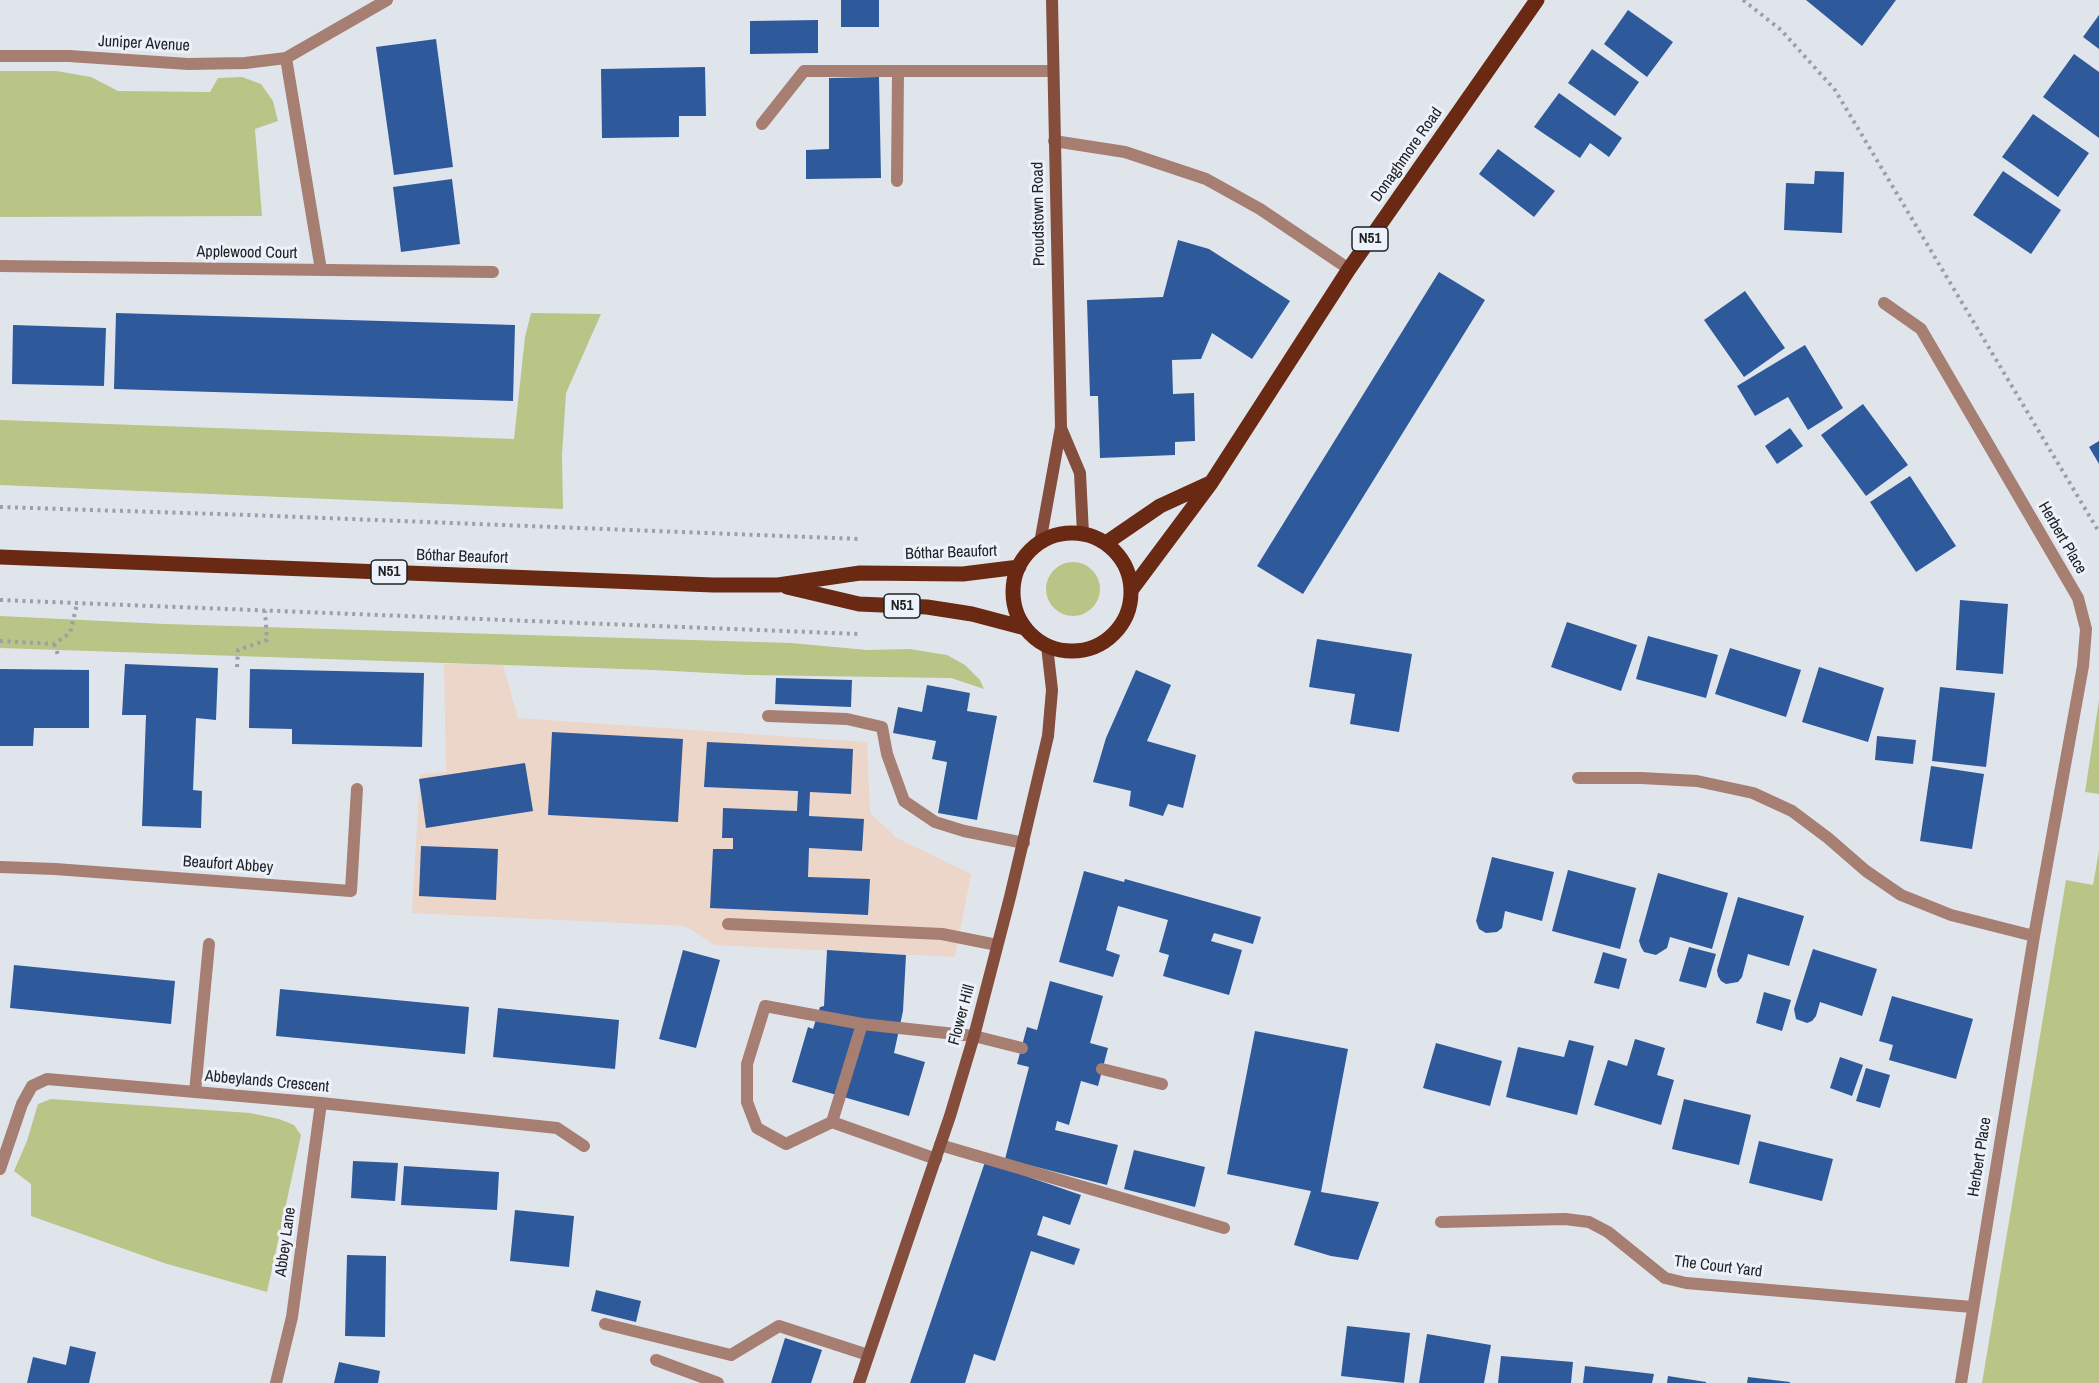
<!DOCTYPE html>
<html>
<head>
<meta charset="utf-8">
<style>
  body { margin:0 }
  canvas { display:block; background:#e0e5ec }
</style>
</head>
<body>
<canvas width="2099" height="1383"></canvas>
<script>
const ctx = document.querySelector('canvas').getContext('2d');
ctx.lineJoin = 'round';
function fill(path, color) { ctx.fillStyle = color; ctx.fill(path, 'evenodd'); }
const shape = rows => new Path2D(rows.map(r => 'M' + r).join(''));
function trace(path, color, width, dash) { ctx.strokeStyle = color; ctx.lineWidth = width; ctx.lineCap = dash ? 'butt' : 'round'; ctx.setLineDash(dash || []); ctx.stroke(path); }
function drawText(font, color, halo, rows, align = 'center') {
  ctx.font = font + ' "Archivo Narrow",sans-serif'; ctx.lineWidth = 6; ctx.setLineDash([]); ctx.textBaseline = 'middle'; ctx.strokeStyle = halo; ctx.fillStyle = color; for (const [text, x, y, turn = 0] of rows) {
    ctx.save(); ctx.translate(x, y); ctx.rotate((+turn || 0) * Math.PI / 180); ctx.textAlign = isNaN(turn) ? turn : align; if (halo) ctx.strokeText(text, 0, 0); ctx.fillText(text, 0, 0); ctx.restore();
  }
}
const education = shape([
  [444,664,503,665,518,718,867,742,870,813,897,838,971,874,955,957,715,945,685,926,412,913,420,774,446,772]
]);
const green = shape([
  [0,71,56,71,91,77,118,91,210,92,218,78,242,77,261,84,273,101,278,121,255,129,262,216,0,217],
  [531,313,601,314,566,393,562,455,563,509,0,485,0,420,514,439,525,337],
  '1046 589a27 27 0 1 1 54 0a27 27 0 1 1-54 0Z',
  [0,616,165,624,791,643,867,650,910,649,947,655,965,665,980,680,984,689,951,678,748,675,653,670,0,648],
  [2099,700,2099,794,2085,792],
  [2099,851,2099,1383,1982,1383,2066,880,2093,885],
  [51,1099,250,1113,279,1119,294,1125,301,1135,267,1292,164,1263,31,1216,31,1184,14,1171,27,1141,38,1104]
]);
const building = shape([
  [841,0,879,0,879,27,841,27],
  [1806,0,1896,0,1862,46],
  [1628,10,1673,42,1647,77,1604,44],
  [2099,15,2099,49,2083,37],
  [818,20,818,53,750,54,750,21],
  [436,39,453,167,394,175,376,47],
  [1592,49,1639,82,1615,116,1568,83],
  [2074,54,2099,72,2099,138,2043,97],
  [705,67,706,116,679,116,679,137,602,138,601,69],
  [879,77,881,178,806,179,806,150,829,149,829,78],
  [1559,93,1622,138,1609,157,1590,143,1580,158,1534,127],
  [2033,114,2089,153,2058,197,2002,157],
  [1498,149,1555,191,1534,217,1479,174],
  [1815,171,1844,172,1842,233,1784,230,1786,183,1814,184],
  [2003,171,2061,210,2031,254,1973,215],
  [452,179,460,244,401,252,393,187],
  [1178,240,1209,249,1290,301,1252,359,1212,333,1201,359,1172,360,1173,394,1194,393,1195,441,1175,442,1175,455,1100,458,1098,396,1090,396,1087,300,1163,297],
  [1439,272,1485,300,1303,594,1257,566],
  [1745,291,1785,348,1744,377,1704,320],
  [116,313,515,325,513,401,114,389],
  [13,325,106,328,104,386,12,384],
  [1805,345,1843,408,1808,430,1788,397,1755,416,1737,386],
  [1863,404,1908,465,1866,496,1821,435],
  [1790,428,1803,446,1777,464,1765,446],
  [2099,441,2099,464,2089,447],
  [1910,476,1956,546,1916,572,1870,502],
  [1960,600,2008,604,2003,674,1956,670],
  [1567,622,1637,645,1621,691,1551,667],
  [1648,636,1718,655,1706,698,1636,679],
  [1317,639,1412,654,1399,732,1350,724,1355,694,1309,687],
  [1730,648,1801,670,1786,717,1715,694],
  [125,664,218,668,216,720,196,718,193,790,202,791,201,828,142,826,146,715,122,715],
  [1819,667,1884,688,1868,742,1802,722],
  [0,669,89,670,89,728,34,728,33,746,0,746],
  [250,669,424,673,422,747,292,744,292,729,249,728],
  [1136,670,1171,685,1147,741,1196,755,1183,808,1168,804,1163,816,1129,806,1131,791,1093,782,1106,738],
  [776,678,852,680,851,707,775,704],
  [927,685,970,693,967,711,997,716,977,820,938,813,947,762,932,759,936,741,893,733,898,707,922,712],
  [1940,687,1995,693,1986,767,1932,761],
  [552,732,683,739,678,822,548,815],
  [1877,736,1916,740,1913,764,1875,760],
  [707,742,853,749,851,794,810,792,809,816,864,819,862,851,809,848,808,877,870,879,868,915,710,908,713,849,733,849,733,838,722,838,723,808,797,811,798,791,704,787],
  [525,763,533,811,426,828,419,779],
  [1931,766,1984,774,1972,849,1920,841],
  [421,846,498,849,496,900,419,896],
  [1492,857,1554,872,1542,921,1505,911,1502,928,1497,932,1486,933,1479,929,1476,921],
  [1568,870,1636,888,1620,949,1552,931],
  [1084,871,1124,882,1125,879,1261,917,1253,944,1214,933,1211,941,1242,950,1229,995,1163,976,1169,955,1159,952,1168,920,1118,906,1106,950,1120,955,1113,977,1059,962],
  [1658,873,1728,893,1712,949,1670,937,1667,948,1656,955,1644,952,1641,947,1639,941],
  [1738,897,1804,916,1789,966,1748,954,1742,977,1738,982,1726,984,1721,981,1718,976,1717,970],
  [1689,947,1716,954,1706,988,1679,981],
  [1813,949,1877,969,1862,1016,1820,1002,1816,1016,1812,1021,1807,1023,1796,1019,1794,1009],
  [683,950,720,960,696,1048,659,1039],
  [827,950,906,955,903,1011,894,1053,925,1062,909,1116,792,1082,808,1027,813,1029,820,1007,824,1006],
  [1603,952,1627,959,1619,989,1594,983],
  [14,965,175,981,171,1024,10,1008],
  [1050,981,1103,996,1090,1043,1108,1048,1098,1086,1081,1081,1069,1125,1057,1121,1055,1130,1118,1145,1107,1185,1005,1159,1029,1067,1017,1064,1027,1027,1037,1030],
  [280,989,469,1007,465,1054,276,1036],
  [1764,992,1791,1000,1782,1031,1756,1023],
  [1892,996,1973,1019,1956,1079,1889,1060,1893,1045,1879,1041],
  [498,1008,619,1020,615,1069,493,1057],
  [1255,1031,1348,1049,1321,1192,1379,1202,1358,1260,1331,1256,1294,1245,1311,1191,1227,1174],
  [1635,1039,1665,1048,1657,1075,1674,1080,1661,1125,1594,1105,1608,1060,1627,1066],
  [1569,1040,1594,1046,1577,1115,1506,1097,1518,1047,1564,1057],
  [1436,1043,1502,1061,1490,1106,1423,1088],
  [1840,1057,1863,1065,1852,1096,1830,1088],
  [1866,1068,1890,1075,1880,1108,1856,1101],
  [1684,1099,1751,1115,1739,1165,1672,1149],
  [1759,1141,1833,1159,1822,1201,1749,1183],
  [1134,1150,1205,1167,1195,1207,1124,1189],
  [353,1161,398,1163,395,1201,351,1198],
  [985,1162,1081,1195,1070,1225,1043,1216,1037,1235,1080,1249,1074,1265,1031,1251,995,1361,974,1354,965,1383,910,1383],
  [404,1166,499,1172,497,1210,401,1205],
  [515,1210,574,1216,569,1267,510,1261],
  [347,1255,386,1256,385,1337,345,1336],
  [596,1290,641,1301,636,1322,591,1311],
  [1347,1326,1410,1333,1404,1383,1341,1376],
  [1427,1334,1491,1345,1484,1383,1419,1383],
  [785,1338,822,1350,811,1383,771,1383],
  [70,1346,96,1352,89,1383,27,1383,33,1357,66,1365],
  [1501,1356,1573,1362,1571,1383,1498,1383],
  [339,1362,380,1371,378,1383,334,1383],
  [1585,1366,1654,1374,1652,1383,1583,1383],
  [1668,1376,1706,1382,1706,1383,1667,1383],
  [1748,1377,1790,1382,1790,1383,1747,1383]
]);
const path = shape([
  [1743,0,1781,30,1835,90,2099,532],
  [0,507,248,515,860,539],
  [0,600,859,634],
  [0,641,54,644,70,633,77,604],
  [54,644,58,655],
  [237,667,238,650,267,640,265,611]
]);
const service = shape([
  [762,124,804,71,1053,71],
  [1054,141,1125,152,1206,179,1260,209,1349,269],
  [897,181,898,71],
  [768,716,847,719,882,727,887,754,904,801,935,822,964,831,1024,843],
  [728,924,942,934,997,945],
  [1102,1069,1162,1084],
  [832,1122,786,1144,757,1128,747,1102,747,1064,765,1006,862,1024],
  [940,1145,1224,1228],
  [936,1159,832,1122,862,1024,974,1036,1022,1048],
  [605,1324,731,1355,779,1326,868,1355],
  [656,1360,718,1383]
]);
const minor = shape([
  [0,56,69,56,188,64,245,63,286,58,387,0],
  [286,58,321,270],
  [0,266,493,272],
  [1884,303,1921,329,2078,598,2086,629,2083,666,2034,936,1961,1383],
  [1578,778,1641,778,1697,781,1753,793,1792,811,1828,838,1866,871,1901,895,1951,915,2034,936],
  [0,867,55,869,351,891,357,789],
  [195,1092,209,944],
  [0,1169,22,1104,32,1086,47,1079,321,1103,557,1128,584,1146],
  [1441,1222,1565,1219,1589,1222,1608,1232,1665,1278,1686,1283,1972,1307],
  [276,1383,292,1317,321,1103]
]);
const secondary = shape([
  [1061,428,1080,473,1083,534],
  [1040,543,1061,427,1052,0],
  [859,1383,950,1116,974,1036,1010,897,1048,736,1052,690,1047,646]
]);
const primary = shape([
  '1013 592a59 59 0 1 1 118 0a59 59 0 1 1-118 0Z',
  [1106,543,1160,506,1210,483],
  [0,557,713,585,778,585,860,573,963,574,1019,567],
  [787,587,859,604,927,607,972,614,1025,628],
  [1132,589,1211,483,1349,269,1537,0]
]);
const shields = [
  [1370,239,36],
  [389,572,36],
  [902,606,36]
];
const shieldNames = [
  ["N51",1370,239],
  ["N51",389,572],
  ["N51",902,606]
];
const streetNames = [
  ["Juniper Avenue",144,44,3],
  ["Donaghmore Road",1407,155,-55],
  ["Proudstown Road",1039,214,-91],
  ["Applewood Court",247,253,1],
  ["Herbert Place",2062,538,60],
  ["Bóthar Beaufort",951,553,-2],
  ["Bóthar Beaufort",462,557,2],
  ["Beaufort Abbey",228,865,4],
  ["Flower Hill",962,1015,-75],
  ["Abbeylands Crescent",267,1082,5],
  ["Herbert Place",1980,1157,-81],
  ["Abbey Lane",286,1242,-82],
  ["The Court Yard",1718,1267,7]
];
fill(education, '#ecd5c9');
fill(green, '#b9c487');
fill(building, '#2e599b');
trace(path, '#9ca0a5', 4, [3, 4.5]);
trace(service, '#a67e72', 12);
trace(minor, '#a67e72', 12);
trace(secondary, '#844d3c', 12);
trace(primary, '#6a2913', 15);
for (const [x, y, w] of shields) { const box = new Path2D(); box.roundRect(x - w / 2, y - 12, w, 24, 4.5); ctx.fillStyle = '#edf2fa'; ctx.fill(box); trace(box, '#202224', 1.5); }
drawText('bold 15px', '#202224', null, shieldNames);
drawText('16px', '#202224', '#edf2fa', streetNames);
</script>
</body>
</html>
